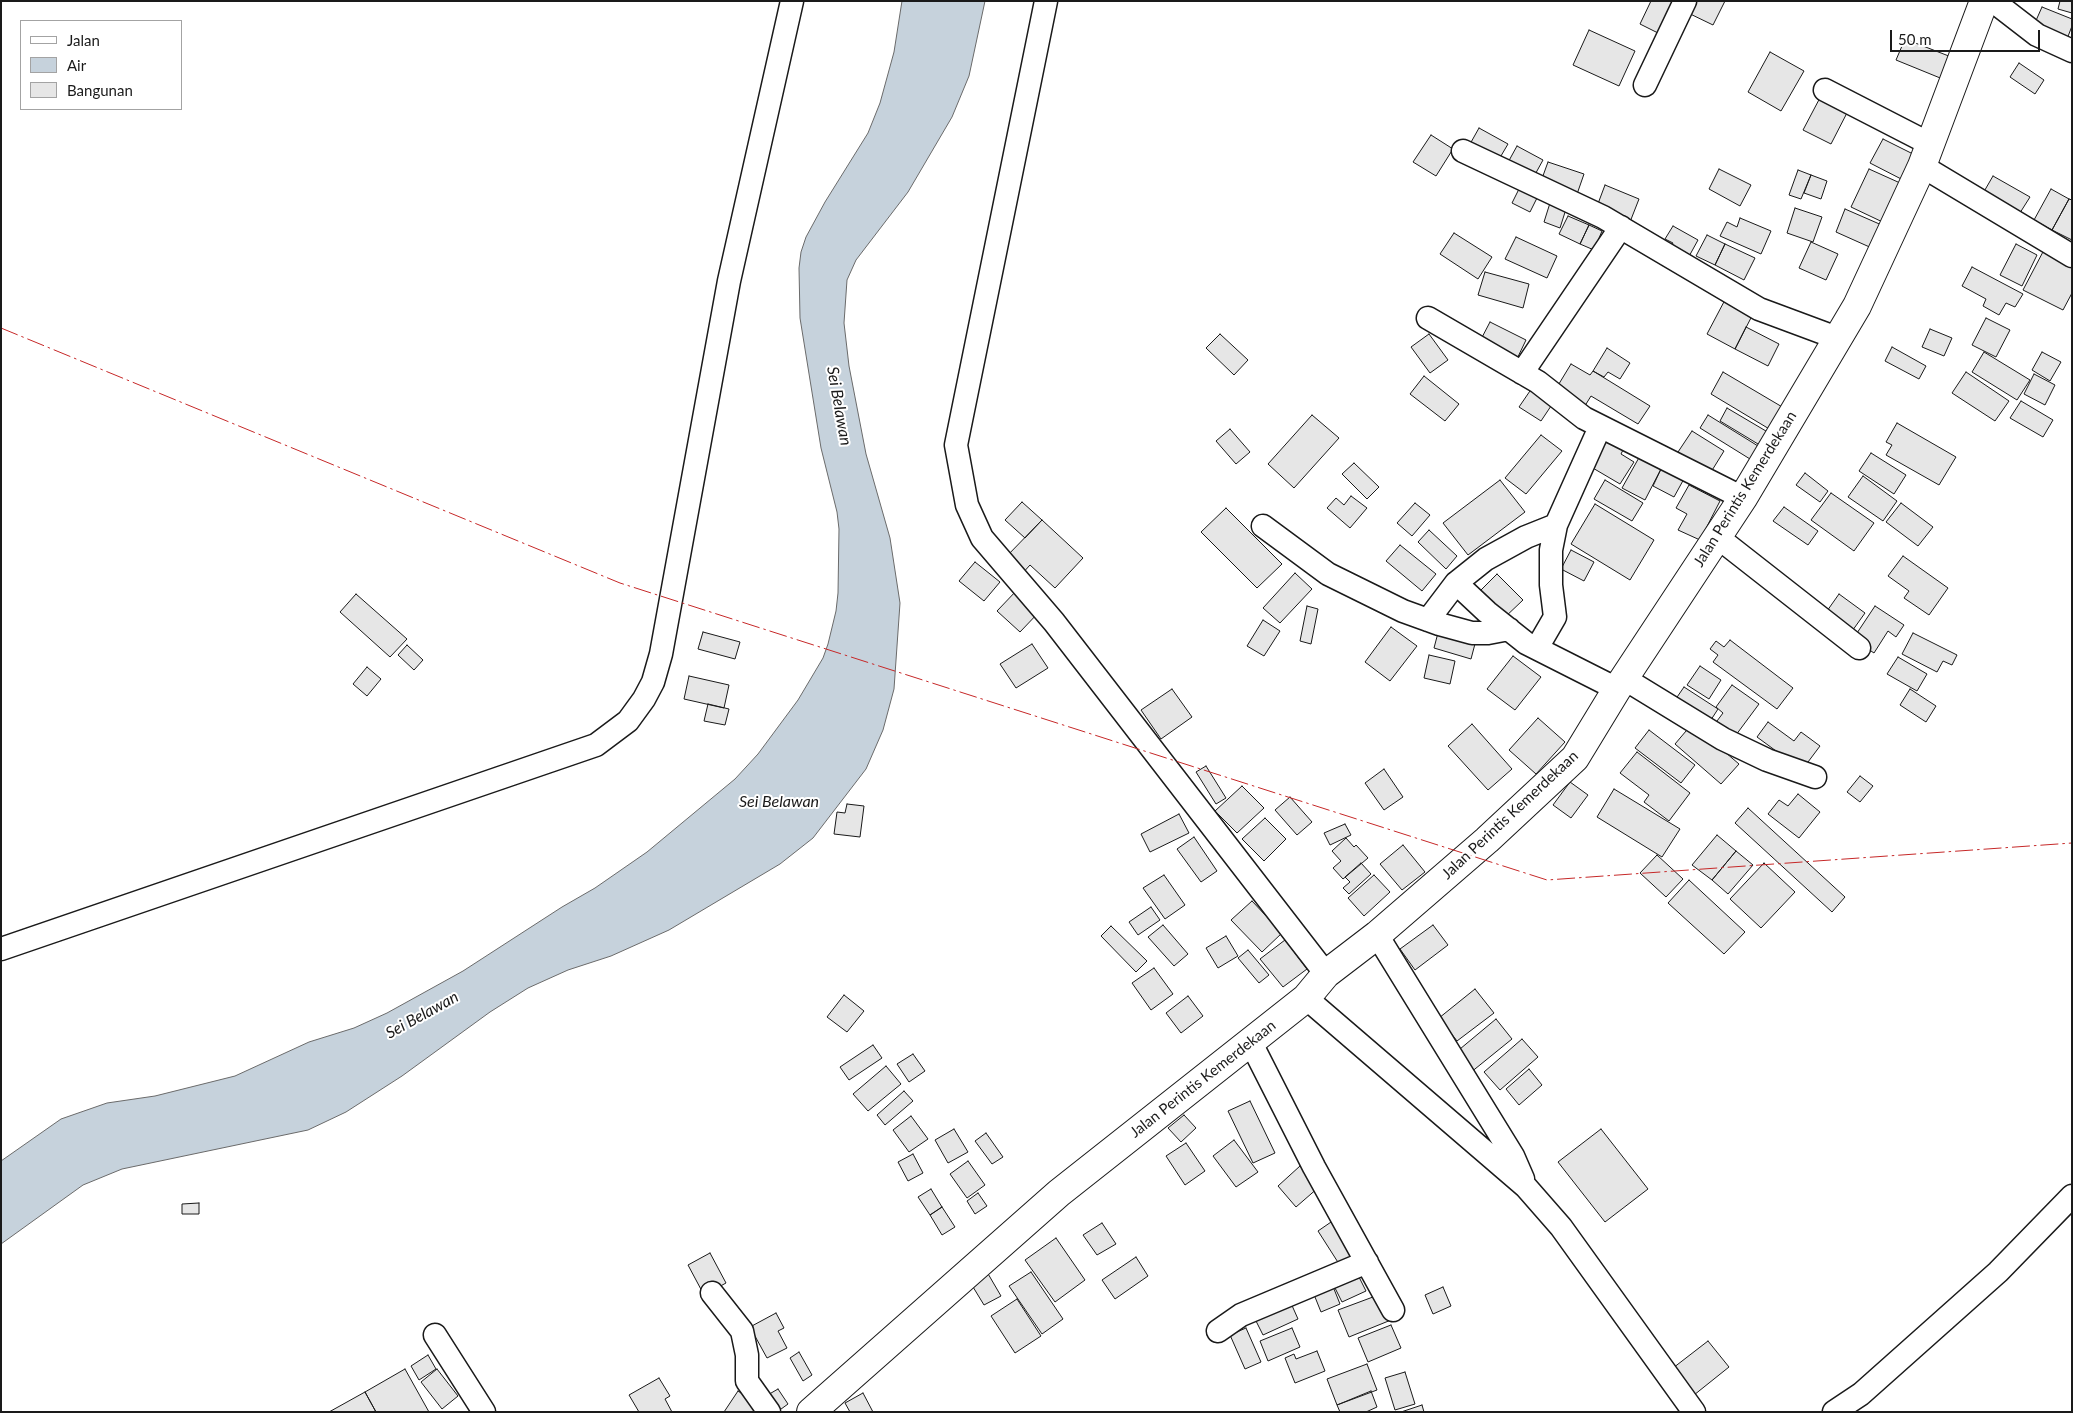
<!DOCTYPE html>
<html>
<head>
<meta charset="utf-8">
<style>
  body { margin:0 }
  #map { position:relative; width:2073px; height:1413px; overflow:hidden; background:#fff; font-family:Lato,sans-serif }
  canvas { display:block }
  .frame { position:absolute; inset:0; border:2px solid #1a1a1a; pointer-events:none }
  .legend { position:absolute; left:20px; top:20px; width:162px; height:90px; box-sizing:border-box; background:#fff; border:1px solid #a3a3a3; margin:0; padding:6px 9px; list-style:none; font-size:15px; color:#1a1a1a }
  .legend li { display:flex; align-items:center; gap:10px; height:25px }
  .legend b { width:25px; border:1px solid #a3a3a3 }
  .scale { position:absolute; left:1890px; top:30px; width:150px; height:22px; box-sizing:border-box; border:2px solid #1a1a1a; border-top:0; padding-left:6px; font-size:15px; line-height:18px; white-space:nowrap; color:#1a1a1a; -webkit-text-stroke:4px #fff; paint-order:stroke }
</style>
</head>
<body>
<div id="map">
<canvas width="2073" height="1413"></canvas>
<div class="frame"></div>
<ul class="legend">
<li><b style="height:6px;background:#fff"></b>Jalan</li>
<li><b style="height:14px;background:#c6d2dc"></b>Air</li>
<li><b style="height:14px;background:#e6e6e6"></b>Bangunan</li>
</ul>
<div class="scale">50 m</div>
</div>
<script>
const ctx = document.querySelector('canvas').getContext('2d');
ctx.lineJoin = 'round';
function fill(path, color) { ctx.fillStyle = color; ctx.fill(path, 'evenodd'); }
const shape = rows => new Path2D(rows.map(r => 'M' + r).join(''));
function trace(path, color, width, dash) { ctx.strokeStyle = color; ctx.lineWidth = width; ctx.lineCap = dash ? 'butt' : 'round'; ctx.setLineDash(dash || []); ctx.stroke(path); }
function drawText(font, color, halo, rows, align = 'center') {
  ctx.font = font + ' Lato,sans-serif'; ctx.lineWidth = 4; ctx.setLineDash([]); ctx.textBaseline = 'middle'; ctx.strokeStyle = halo; ctx.fillStyle = color; for (const [text, x, y, turn = 0] of rows) {
    ctx.save(); ctx.translate(x, y); ctx.rotate((+turn || 0) * Math.PI / 180); ctx.textAlign = isNaN(turn) ? turn : align; if (halo) ctx.strokeText(text, 0, 0); ctx.fillText(text, 0, 0); ctx.restore();
  }
}
const water = shape([
  [902,1,985,1,969,76,952,117,908,192,856,260,847,280,844,323,849,366,866,454,890,538,900,603,894,689,883,730,866,769,813,838,780,864,669,930,611,956,568,970,528,988,490,1012,402,1076,346,1112,308,1130,122,1169,83,1185,1,1244,1,1161,61,1119,107,1103,155,1096,235,1076,309,1042,354,1028,387,1013,463,971,562,907,595,888,647,852,735,779,758,754,798,700,823,658,828,644,836,611,838,593,839,529,837,512,821,448,800,318,799,268,801,252,806,237,825,202,868,133,880,103,894,52,902,1]
]);
const building = shape([
  [1651,1,1674,1,1664,36,1640,24,1651,1],
  [1686,1,1725,1,1713,25,1682,10,1686,1],
  [2060,1,2072,1,2072,13,2058,9,2060,1],
  [2042,7,2072,19,2072,26,2067,39,2034,25,2042,7],
  [1589,30,1635,51,1619,86,1573,65,1589,30],
  [1905,39,1959,60,1950,82,1896,60,1905,39],
  [1770,52,1804,71,1781,111,1748,92,1770,52],
  [2019,63,2044,80,2035,94,2010,77,2019,63],
  [1822,94,1849,109,1831,144,1803,130,1822,94],
  [1479,128,1508,144,1498,161,1470,144,1479,128],
  [1431,135,1453,149,1436,176,1413,162,1431,135],
  [1883,139,1919,157,1907,182,1870,163,1883,139],
  [1517,146,1543,160,1532,180,1506,166,1517,146],
  [1548,162,1584,174,1576,197,1540,184,1548,162],
  [1719,169,1751,185,1740,206,1709,189,1719,169],
  [1869,169,1909,187,1891,226,1851,207,1869,169],
  [1798,170,1811,175,1801,199,1789,195,1798,170],
  [1811,175,1827,181,1821,199,1804,193,1811,175],
  [1993,176,2030,197,2018,216,1982,195,1993,176],
  [1522,183,1540,192,1530,212,1512,203,1522,183],
  [1605,185,1639,199,1630,222,1596,209,1605,185],
  [2051,189,2069,199,2052,230,2034,220,2051,189],
  [2069,199,2072,200,2072,240,2052,230,2069,199],
  [1550,203,1566,209,1560,228,1544,222,1550,203],
  [1795,208,1822,217,1813,242,1787,233,1795,208],
  [1845,209,1884,226,1874,249,1836,232,1845,209],
  [1568,216,1589,225,1580,244,1559,234,1568,216],
  [1740,218,1771,231,1761,254,1720,236,1727,222,1737,227,1740,218],
  [1589,225,1602,231,1594,250,1580,244,1589,225],
  [1673,226,1698,240,1687,260,1669,250,1673,243,1665,239,1673,226],
  [1454,233,1492,257,1478,279,1440,254,1454,233],
  [1707,235,1725,244,1715,265,1696,256,1707,235],
  [1516,237,1557,256,1547,278,1505,259,1516,237],
  [1811,242,1838,254,1826,280,1799,268,1811,242],
  [1725,244,1755,258,1744,280,1715,265,1725,244],
  [2016,244,2037,255,2022,286,2000,275,2016,244],
  [2045,248,2072,262,2072,293,2063,310,2023,290,2045,248],
  [1972,267,2023,294,2015,307,2006,303,1999,315,1983,306,1986,299,1962,286,1972,267],
  [1485,272,1529,284,1523,308,1478,295,1485,272],
  [1726,298,1754,312,1735,349,1707,334,1726,298],
  [1986,318,2010,330,1996,357,1972,345,1986,318],
  [1490,322,1526,340,1515,363,1478,345,1490,322],
  [1746,327,1779,344,1768,366,1735,349,1746,327],
  [1930,329,1952,338,1944,356,1922,347,1930,329],
  [1220,334,1248,360,1234,375,1206,348,1220,334],
  [1429,334,1448,360,1430,373,1411,347,1429,334],
  [1892,347,1926,366,1919,379,1885,361,1892,347],
  [1607,348,1630,363,1620,379,1608,372,1604,377,1593,371,1607,348],
  [1984,352,2030,380,2017,400,1972,372,1984,352],
  [2042,352,2061,362,2050,381,2032,370,2042,352],
  [1571,364,1590,375,1593,371,1650,406,1638,424,1591,396,1583,409,1554,392,1571,364],
  [1723,372,1784,408,1771,430,1711,394,1723,372],
  [1966,372,2009,401,1995,421,1952,393,1966,372],
  [2034,374,2055,385,2045,405,2024,394,2034,374],
  [1424,376,1459,404,1445,421,1410,394,1424,376],
  [1532,388,1553,403,1541,421,1519,407,1532,388],
  [2021,401,2053,420,2043,437,2010,418,2021,401],
  [1727,408,1771,434,1763,447,1720,421,1727,408],
  [1312,415,1339,438,1294,488,1268,464,1312,415],
  [1708,415,1758,446,1750,459,1700,428,1708,415],
  [1897,423,1956,457,1939,485,1886,455,1892,445,1886,442,1897,423],
  [1230,429,1250,452,1236,464,1216,441,1230,429],
  [1692,431,1724,451,1711,472,1678,452,1692,431],
  [1541,435,1562,451,1526,494,1505,478,1541,435],
  [1604,435,1624,448,1621,454,1634,462,1620,484,1586,464,1604,435],
  [1871,453,1906,475,1894,494,1859,471,1871,453],
  [1641,454,1663,465,1645,500,1622,488,1641,454],
  [1354,463,1379,487,1367,499,1342,474,1354,463],
  [1663,465,1685,477,1674,497,1653,486,1663,465],
  [1805,473,1828,491,1820,502,1796,485,1805,473],
  [1863,476,1897,501,1883,521,1848,497,1863,476],
  [1500,480,1525,512,1468,555,1443,523,1500,480],
  [1605,480,1643,503,1632,521,1594,499,1605,480],
  [1689,485,1720,501,1700,540,1678,530,1687,514,1676,508,1689,485],
  [1831,493,1874,523,1854,551,1811,520,1831,493],
  [1351,496,1367,508,1350,528,1327,508,1336,498,1344,505,1351,496],
  [1022,502,1042,520,1025,538,1005,520,1022,502],
  [1415,503,1430,515,1412,536,1397,523,1415,503],
  [1901,503,1933,527,1918,546,1886,522,1901,503],
  [1595,504,1654,540,1630,580,1571,544,1595,504],
  [1784,507,1818,531,1808,545,1773,521,1784,507],
  [1226,508,1282,564,1257,588,1201,532,1226,508],
  [1042,520,1083,558,1055,588,1030,565,1021,575,1004,559,1042,520],
  [1429,530,1457,556,1446,569,1418,542,1429,530],
  [1400,545,1436,574,1422,591,1386,561,1400,545],
  [1571,550,1594,562,1584,581,1561,569,1571,550],
  [1903,556,1948,588,1929,615,1904,598,1909,591,1888,576,1903,556],
  [975,562,1000,582,984,601,959,581,975,562],
  [1295,573,1312,589,1280,623,1263,608,1295,573],
  [1497,574,1523,600,1503,619,1477,594,1497,574],
  [1018,589,1040,611,1020,632,997,611,1018,589],
  [356,594,407,639,390,657,340,612,356,594],
  [1839,594,1865,613,1850,634,1827,611,1839,594],
  [1307,606,1318,609,1311,644,1300,641,1307,606],
  [1875,606,1904,625,1896,637,1888,631,1874,653,1853,639,1875,606],
  [1263,620,1280,631,1264,656,1247,646,1263,620],
  [1391,627,1417,646,1390,681,1365,662,1391,627],
  [1439,629,1476,640,1471,659,1434,648,1439,629],
  [703,632,740,642,735,659,698,649,703,632],
  [1913,633,1957,655,1952,665,1943,661,1937,672,1902,654,1913,633],
  [1730,640,1793,688,1777,709,1713,662,1718,655,1710,649,1716,641,1724,647,1730,640],
  [1032,644,1048,668,1016,688,1000,664,1032,644],
  [407,645,423,660,414,670,398,655,407,645],
  [1429,655,1455,661,1450,684,1424,678,1429,655],
  [1513,656,1541,677,1515,710,1487,689,1513,656],
  [1898,657,1927,674,1917,691,1887,674,1898,657],
  [1700,666,1721,680,1709,699,1687,685,1700,666],
  [367,667,381,679,367,696,353,684,367,667],
  [689,676,729,685,724,708,684,699,689,676],
  [1732,685,1759,704,1733,739,1714,725,1723,713,1716,707,1732,685],
  [1684,687,1718,709,1707,726,1673,703,1684,687],
  [1172,689,1192,717,1161,739,1141,710,1172,689],
  [1910,689,1936,706,1926,722,1900,705,1910,689],
  [708,704,729,709,725,725,704,721,708,704],
  [1538,718,1565,742,1536,774,1509,750,1538,718],
  [1768,722,1794,741,1801,732,1820,746,1802,770,1757,737,1768,722],
  [1472,724,1512,769,1488,790,1448,746,1472,724],
  [1692,724,1739,764,1721,784,1675,744,1692,724],
  [1649,730,1695,765,1681,783,1635,748,1649,730],
  [1637,752,1690,793,1669,821,1644,802,1649,795,1620,773,1637,752],
  [1206,766,1226,798,1216,804,1196,772,1206,766],
  [1384,769,1403,797,1384,810,1365,783,1384,769],
  [1860,776,1873,786,1860,802,1847,792,1860,776],
  [1570,782,1588,795,1571,818,1553,805,1570,782],
  [1242,786,1264,808,1237,833,1215,811,1242,786],
  [1614,789,1680,829,1662,857,1597,817,1614,789],
  [1798,794,1820,812,1799,838,1768,814,1779,800,1788,806,1798,794],
  [1290,797,1312,822,1297,835,1275,810,1290,797],
  [847,804,864,806,860,837,834,834,837,812,845,813,847,804],
  [1748,808,1845,897,1832,912,1735,823,1748,808],
  [1179,814,1189,833,1150,852,1141,834,1179,814],
  [1265,818,1286,839,1264,861,1242,839,1265,818],
  [1345,824,1351,835,1330,845,1324,833,1345,824],
  [1717,835,1736,851,1712,880,1692,865,1717,835],
  [1194,837,1217,871,1201,882,1177,849,1194,837],
  [1346,838,1354,847,1356,845,1368,858,1343,879,1333,868,1341,861,1332,851,1346,838],
  [1403,845,1425,872,1402,890,1380,864,1403,845],
  [1736,851,1753,865,1728,894,1712,880,1736,851],
  [1657,855,1683,879,1666,897,1640,873,1657,855],
  [1361,863,1371,874,1349,894,1343,888,1350,882,1345,877,1361,863],
  [1764,863,1795,892,1761,928,1730,899,1764,863],
  [1164,875,1185,905,1165,919,1143,888,1164,875],
  [1374,875,1390,892,1364,916,1348,898,1374,875],
  [1689,880,1745,932,1724,954,1668,903,1689,880],
  [1252,901,1282,933,1262,952,1231,920,1252,901],
  [1151,907,1160,920,1138,935,1129,922,1151,907],
  [1163,925,1188,954,1174,966,1148,937,1163,925],
  [1433,925,1448,945,1415,970,1400,949,1433,925],
  [1111,926,1147,961,1136,972,1101,936,1111,926],
  [1226,936,1238,956,1218,968,1206,948,1226,936],
  [1285,940,1307,969,1283,987,1260,959,1285,940],
  [1248,950,1269,975,1259,983,1238,958,1248,950],
  [1154,968,1173,994,1151,1010,1132,983,1154,968],
  [1475,989,1494,1013,1457,1041,1439,1018,1475,989],
  [844,995,864,1011,847,1032,827,1017,844,995],
  [1188,996,1203,1016,1181,1033,1166,1013,1188,996],
  [1496,1019,1512,1039,1470,1073,1454,1054,1496,1019],
  [1522,1039,1538,1057,1500,1090,1484,1072,1522,1039],
  [873,1045,882,1058,849,1080,840,1067,873,1045],
  [913,1054,925,1071,909,1082,897,1064,913,1054],
  [886,1066,901,1084,868,1111,853,1094,886,1066],
  [1529,1069,1542,1085,1519,1105,1506,1089,1529,1069],
  [904,1091,913,1101,885,1125,877,1115,904,1091],
  [1250,1101,1275,1153,1253,1163,1228,1111,1250,1101],
  [1184,1115,1196,1128,1181,1142,1168,1128,1184,1115],
  [911,1116,928,1139,909,1152,893,1130,911,1116],
  [954,1129,968,1152,948,1163,935,1140,954,1129],
  [1601,1129,1648,1189,1605,1222,1558,1162,1601,1129],
  [986,1133,1003,1157,992,1164,975,1141,986,1133],
  [1234,1140,1258,1172,1236,1187,1213,1156,1234,1140],
  [1186,1143,1205,1171,1185,1185,1166,1156,1186,1143],
  [913,1154,923,1173,908,1181,898,1162,913,1154],
  [968,1161,985,1185,967,1198,950,1174,968,1161],
  [1300,1166,1319,1187,1296,1207,1278,1186,1300,1166],
  [931,1189,942,1207,930,1215,918,1197,931,1189],
  [978,1193,987,1206,975,1214,967,1201,978,1193],
  [199,1203,199,1214,182,1214,182,1204,199,1203],
  [942,1207,955,1227,942,1235,930,1215,942,1207],
  [1334,1220,1358,1257,1341,1267,1318,1231,1334,1220],
  [1102,1223,1116,1244,1097,1255,1083,1235,1102,1223],
  [1056,1238,1085,1280,1055,1302,1025,1260,1056,1238],
  [710,1253,726,1283,704,1295,688,1265,710,1253],
  [1136,1257,1148,1276,1115,1299,1102,1280,1136,1257],
  [987,1272,1001,1296,984,1305,970,1282,987,1272],
  [1031,1272,1063,1319,1042,1334,1009,1286,1031,1272],
  [1359,1277,1366,1291,1342,1302,1335,1288,1359,1277],
  [1332,1284,1340,1304,1321,1312,1313,1292,1332,1284],
  [1443,1287,1451,1306,1433,1314,1425,1295,1443,1287],
  [1381,1294,1391,1320,1349,1337,1338,1310,1381,1294],
  [1017,1299,1041,1336,1015,1353,991,1316,1017,1299],
  [1290,1301,1298,1319,1263,1335,1254,1317,1290,1301],
  [776,1313,784,1328,778,1331,787,1348,767,1358,750,1327,776,1313],
  [1391,1325,1401,1348,1368,1362,1358,1338,1391,1325],
  [1246,1328,1261,1362,1245,1369,1230,1335,1246,1328],
  [1292,1328,1300,1347,1268,1361,1260,1341,1292,1328],
  [1708,1341,1729,1367,1694,1395,1673,1368,1708,1341],
  [1317,1351,1325,1371,1295,1383,1285,1358,1294,1354,1296,1359,1317,1351],
  [799,1352,812,1375,803,1381,790,1358,799,1352],
  [428,1355,436,1369,419,1380,411,1366,428,1355],
  [1367,1364,1377,1390,1337,1405,1327,1379,1367,1364],
  [405,1369,429,1412,376,1412,365,1392,405,1369],
  [437,1369,458,1396,442,1409,421,1382,437,1369],
  [1405,1372,1415,1404,1395,1410,1385,1378,1405,1372],
  [659,1378,670,1396,665,1399,672,1412,639,1412,629,1395,659,1378],
  [778,1389,788,1404,777,1412,766,1396,778,1389],
  [738,1391,764,1408,762,1412,724,1412,738,1391],
  [1371,1391,1377,1407,1366,1412,1340,1412,1337,1405,1371,1391],
  [365,1392,376,1412,329,1412,365,1392],
  [863,1393,873,1412,850,1412,845,1403,863,1393],
  [1422,1405,1424,1412,1401,1412,1422,1405]
]);
const minor = shape([
  [1046,1,956,445,967,505,982,538,1054,622,1326,974],
  [1993,1,2037,35,2072,51],
  [1645,85,1685,1],
  [1825,90,1930,144],
  [1463,151,1603,217,1759,309,1837,338],
  [1922,166,2072,256],
  [1428,318,1538,382,1584,418,1743,498],
  [1522,373,1621,227],
  [1263,526,1328,574,1403,611,1439,624,1472,633,1488,633,1509,629],
  [1716,536,1859,648],
  [1456,583,1486,559,1526,537,1556,525],
  [1428,620,1456,583,1487,612,1526,643,1617,689],
  [1537,648,1555,617,1551,585,1551,550,1556,525,1600,427],
  [1625,679,1723,739,1767,760,1815,777],
  [1377,935,1513,1156,1523,1179],
  [1,949,596,745,628,721,644,699,653,682,661,654,729,281,792,1],
  [1306,998,1526,1187,1561,1227,1694,1412],
  [1250,1041,1314,1167,1393,1310],
  [712,1293,742,1331,747,1355,747,1381,769,1412],
  [1218,1331,1241,1315,1367,1262],
  [435,1335,484,1412],
  [1834,1412,1861,1394,1998,1272,2072,1196]
]);
const major = shape([
  [811,1412,1059,1193,1306,998,1326,974,1377,935,1487,840,1575,758,1617,689,1743,498,1857,306,1922,166,1984,1]
]);
const power = shape([
  [1,328,620,583,1547,880,2072,843]
]);
const streetNames = [
  ["Jalan Perintis Kemerdekaan",1745,489,-58],
  ["Jalan Perintis Kemerdekaan",1510,815,-43],
  ["Jalan Perintis Kemerdekaan",1203,1079,-38]
];
const waterNames = [
  ["Sei Belawan",839,406,80],
  ["Sei Belawan",779,802],
  ["Sei Belawan",422,1015,-29]
];
fill(water, '#c6d2dc');
trace(water, '#6a6a6a', 1);
fill(building, '#e6e6e6');
trace(building, '#1a1a1a', 1);
trace(minor, '#1a1a1a', 25);
trace(major, '#1a1a1a', 30);
trace(minor, '#fff', 22);
trace(major, '#fff', 28);
trace(power, '#c62828', 1, [18, 4, 2.5, 4]);
drawText('15px', '#1a1a1a', '#fff', streetNames);
drawText('italic 16px', '#1a1a1a', '#fff', waterNames);
</script>
</body>
</html>
